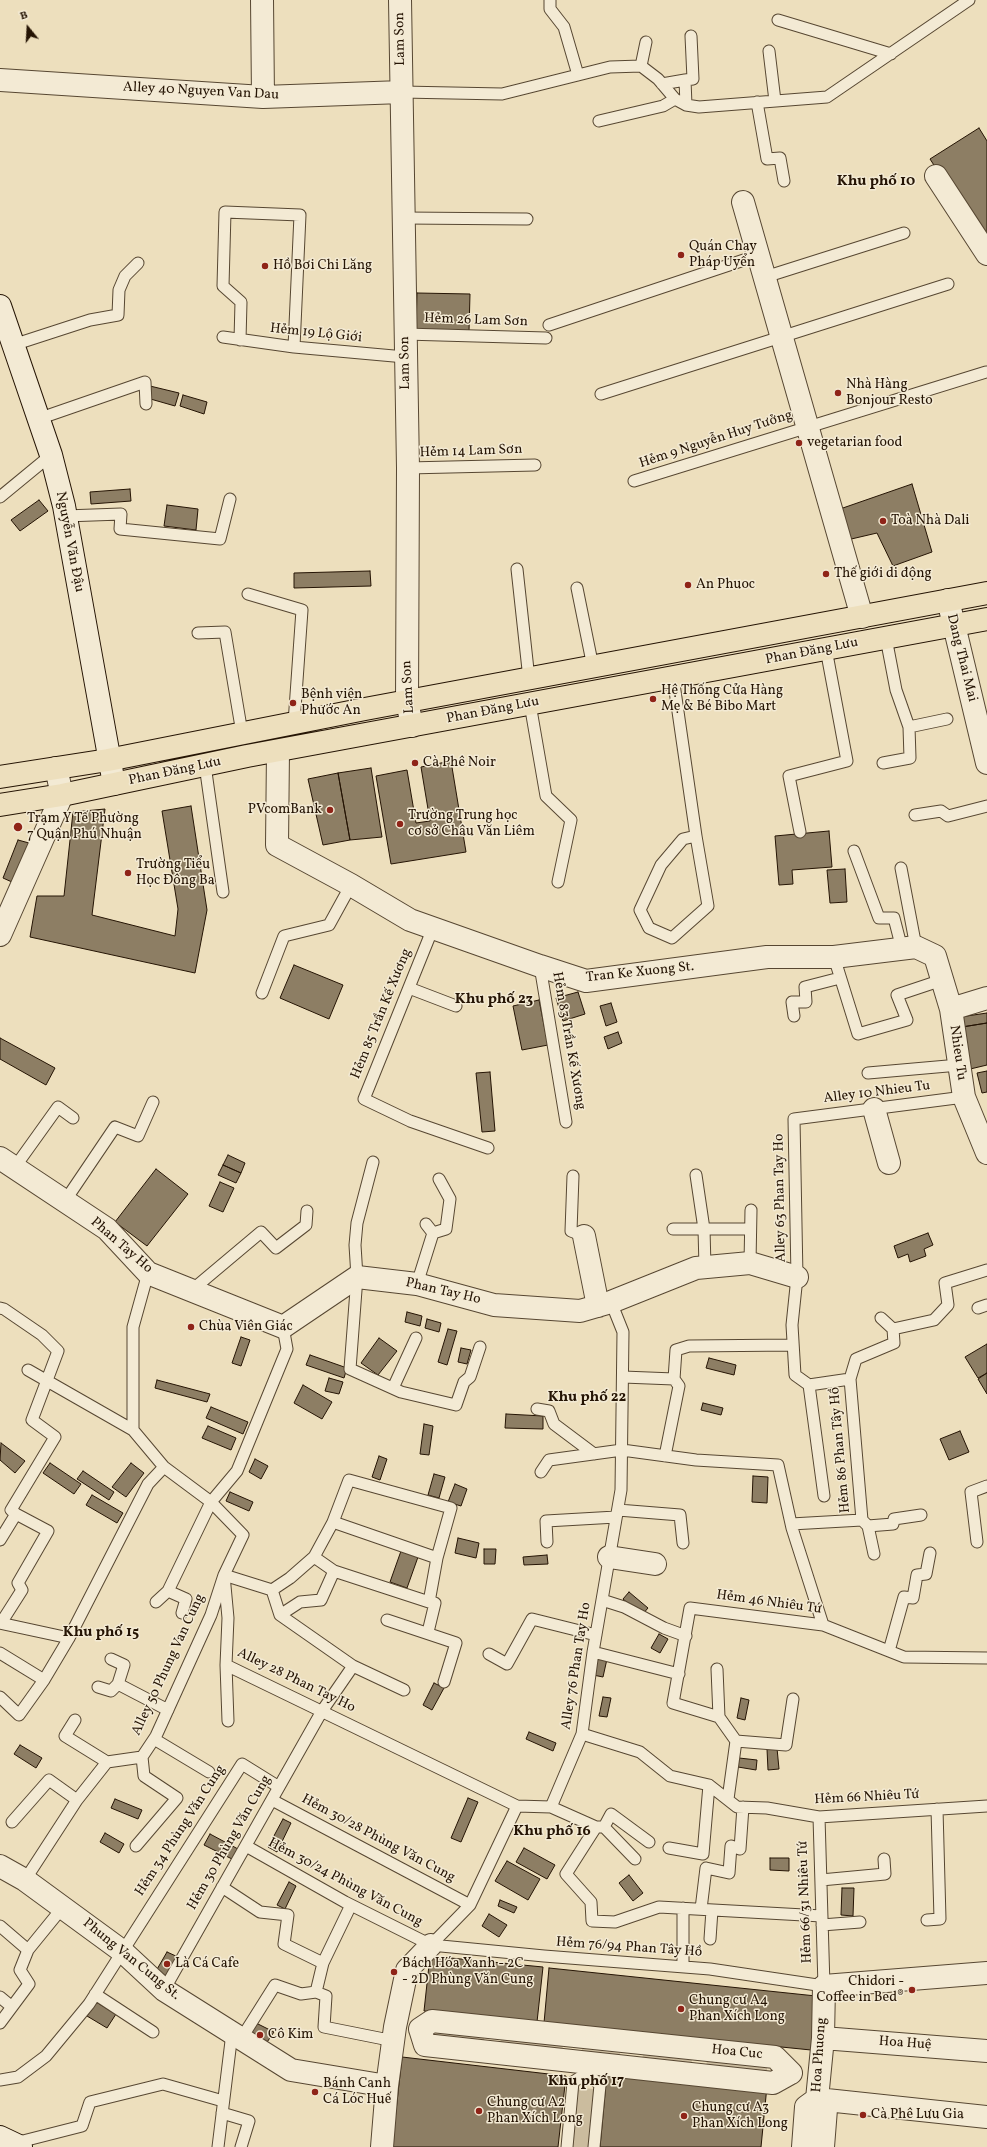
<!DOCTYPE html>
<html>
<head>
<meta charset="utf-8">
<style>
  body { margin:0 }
  #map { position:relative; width:987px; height:2147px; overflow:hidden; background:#eddfbd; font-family:Vollkorn,serif }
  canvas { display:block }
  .north { position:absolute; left:8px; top:8px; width:40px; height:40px; -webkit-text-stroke:3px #f3ead4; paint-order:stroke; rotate:342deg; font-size:11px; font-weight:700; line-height:16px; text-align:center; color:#251404 }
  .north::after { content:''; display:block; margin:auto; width:14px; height:18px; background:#251404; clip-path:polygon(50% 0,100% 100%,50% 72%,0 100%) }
</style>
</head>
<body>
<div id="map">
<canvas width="987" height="2147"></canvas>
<div class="north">B</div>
</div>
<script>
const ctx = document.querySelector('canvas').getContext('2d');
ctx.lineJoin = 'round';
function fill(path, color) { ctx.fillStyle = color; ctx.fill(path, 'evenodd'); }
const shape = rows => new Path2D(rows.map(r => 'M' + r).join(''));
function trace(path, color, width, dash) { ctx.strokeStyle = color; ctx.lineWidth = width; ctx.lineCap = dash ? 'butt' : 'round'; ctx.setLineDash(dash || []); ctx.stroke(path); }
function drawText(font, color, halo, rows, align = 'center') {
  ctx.font = font + ' Vollkorn,serif'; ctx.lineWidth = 3; ctx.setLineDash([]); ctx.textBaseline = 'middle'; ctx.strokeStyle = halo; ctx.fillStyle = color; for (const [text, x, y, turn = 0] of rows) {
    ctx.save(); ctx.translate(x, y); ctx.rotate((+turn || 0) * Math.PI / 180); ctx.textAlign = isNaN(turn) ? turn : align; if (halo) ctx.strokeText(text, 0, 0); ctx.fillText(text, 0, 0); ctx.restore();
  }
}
const green = shape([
  [435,2033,484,2038,484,2044,434,2039],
  [501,2039,563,2045,562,2051,500,2045],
  [582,2049,620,2053,619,2059,581,2055],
  [643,2054,692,2060,691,2066,642,2061],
  [707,2061,767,2068,767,2073,706,2066],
  [578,2088,595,2089,589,2147,572,2147]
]);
const building = shape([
  [979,128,987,141,987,247,930,159,979,128],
  [417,293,470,294,469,331,416,330,417,293],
  [150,386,179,393,175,406,147,398,150,386],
  [183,395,207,402,204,414,180,406,183,395],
  [912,484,932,552,893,566,877,533,847,540,840,509,912,484],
  [130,489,131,501,91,504,90,492,130,489],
  [39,500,48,511,20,531,11,520,39,500],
  [167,505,198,509,196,530,164,526,167,505],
  [370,571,371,586,294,588,294,573,370,571],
  [451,761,466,852,391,864,376,776,407,770,416,823,430,821,421,767,451,761],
  [371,768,382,837,350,840,338,773,371,768],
  [338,773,350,840,323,845,308,779,338,773],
  [191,806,207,910,195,973,30,937,37,896,64,896,73,812,105,809,92,915,175,936,178,909,162,811,191,806],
  [829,831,832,867,792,870,793,884,779,885,775,836,829,831],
  [18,840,29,843,12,882,3,878,18,840],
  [845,869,847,902,830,903,827,870,845,869],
  [294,965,343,985,329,1019,280,998,294,965],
  [578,992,585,1014,563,1021,556,998,578,992],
  [539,1000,548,1045,522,1050,513,1006,539,1000],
  [611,1003,617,1022,606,1026,600,1006,611,1003],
  [987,1013,987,1023,962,1027,960,1017,987,1013],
  [987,1023,987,1065,966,1070,962,1027,987,1023],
  [618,1032,622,1043,608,1049,604,1037,618,1032],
  [0,1038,55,1068,46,1085,0,1059,0,1038],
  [987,1071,987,1092,982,1093,977,1073,987,1071],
  [490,1072,495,1131,482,1132,476,1073,490,1072],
  [228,1155,245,1163,241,1173,223,1165,228,1155],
  [223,1165,241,1173,236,1183,218,1175,223,1165],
  [156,1169,188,1194,147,1246,115,1222,156,1169],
  [220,1182,234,1188,223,1212,209,1206,220,1182],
  [928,1233,933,1245,924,1249,926,1256,910,1262,908,1254,898,1258,894,1246,928,1233],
  [407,1312,422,1316,420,1326,405,1322,407,1312],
  [427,1319,441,1323,439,1332,425,1328,427,1319],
  [448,1329,457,1331,447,1365,438,1362,448,1329],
  [241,1337,250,1340,241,1366,232,1363,241,1337],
  [379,1338,397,1351,378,1375,361,1363,379,1338],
  [987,1344,987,1373,978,1378,965,1357,987,1344],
  [461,1348,471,1350,467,1364,458,1362,461,1348],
  [310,1355,347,1368,344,1378,306,1365,310,1355],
  [709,1358,736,1365,734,1375,706,1368,709,1358],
  [987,1373,987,1394,978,1379,987,1373],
  [329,1378,343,1382,339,1394,325,1391,329,1378],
  [157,1380,210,1394,207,1402,155,1388,157,1380],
  [303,1385,332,1402,322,1419,294,1403,303,1385],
  [703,1403,723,1408,721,1415,701,1410,703,1403],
  [211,1407,248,1422,243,1434,206,1418,211,1407],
  [506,1414,543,1416,543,1429,505,1428,506,1414],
  [424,1424,433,1426,429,1455,420,1454,424,1424],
  [208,1426,236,1438,231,1450,202,1438,208,1426],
  [960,1431,969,1452,949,1460,940,1439,960,1431],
  [1,1443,25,1461,15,1473,0,1460,1,1443],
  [379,1456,387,1459,380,1480,372,1477,379,1456],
  [255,1459,268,1466,261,1479,249,1472,255,1459],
  [50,1463,81,1484,74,1494,43,1473,50,1463],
  [131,1463,144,1473,126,1497,112,1487,131,1463],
  [83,1471,114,1492,109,1500,77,1479,83,1471],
  [434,1474,445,1477,439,1498,428,1495,434,1474],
  [753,1476,768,1477,767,1503,752,1502,753,1476],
  [455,1484,467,1489,461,1506,448,1502,455,1484],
  [230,1492,253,1502,249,1511,226,1501,230,1492],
  [92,1495,123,1513,117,1523,86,1505,92,1495],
  [458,1538,479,1543,476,1558,455,1553,458,1538],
  [484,1549,496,1549,495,1564,484,1564,484,1549],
  [401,1551,418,1557,407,1588,390,1582,401,1551],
  [547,1555,548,1564,524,1565,523,1557,547,1555],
  [629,1592,648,1608,642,1615,623,1599,629,1592],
  [659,1634,668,1639,660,1653,651,1648,659,1634],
  [597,1657,607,1659,603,1677,593,1675,597,1657],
  [434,1683,444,1688,432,1710,423,1705,434,1683],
  [603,1697,611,1698,607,1717,599,1716,603,1697],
  [741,1698,749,1700,745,1720,737,1718,741,1698],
  [529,1732,556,1743,553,1751,526,1739,529,1732],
  [20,1745,42,1758,36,1768,14,1754,20,1745],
  [777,1748,779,1769,768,1770,767,1749,777,1748],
  [739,1758,757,1760,756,1770,738,1767,739,1758],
  [468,1798,478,1802,461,1842,451,1838,468,1798],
  [115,1799,142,1810,138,1819,111,1808,115,1799],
  [283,1819,291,1823,277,1852,268,1847,283,1819],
  [105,1833,124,1844,119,1853,100,1842,105,1833],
  [210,1834,238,1849,232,1859,204,1845,210,1834],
  [524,1848,555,1865,547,1879,516,1862,524,1848],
  [770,1858,789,1858,789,1871,770,1870,770,1858],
  [507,1861,540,1879,528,1900,495,1881,507,1861],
  [629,1875,643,1893,633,1901,619,1883,629,1875],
  [289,1882,296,1886,285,1909,277,1905,289,1882],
  [842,1888,854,1888,853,1916,841,1915,842,1888],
  [500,1900,517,1907,514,1913,498,1906,500,1900],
  [489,1914,507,1925,499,1937,482,1926,489,1914],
  [167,1952,178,1957,165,1979,156,1971,167,1952],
  [430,1956,543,1967,537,2022,424,2011,430,1956],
  [549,1968,816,1996,811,2050,544,2023,549,1968],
  [96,2002,116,2014,107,2028,87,2016,96,2002],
  [256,2023,274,2032,263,2048,246,2037,256,2023],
  [402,2057,566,2076,558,2147,392,2147,402,2057],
  [607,2072,767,2086,761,2147,600,2147,607,2072]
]);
const lane = shape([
  [778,20,891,54],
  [769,51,775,101],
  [641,66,646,42],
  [578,75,610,67,641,66,658,79,675,99,686,105,699,107,827,97,969,0],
  [662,84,685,80],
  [402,92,502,94,578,75,564,27,550,9,550,0],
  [757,102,767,159,780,158,784,181],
  [686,105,685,80,693,79,691,36],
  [599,121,663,106,675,99],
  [404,218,527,219],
  [765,277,904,233],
  [549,325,759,255],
  [405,334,546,338],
  [223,337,294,347,405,357],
  [240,340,241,302,223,286,225,212,300,215,294,347],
  [13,345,90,320,118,315,119,290,125,276,138,263],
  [601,394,948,284],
  [38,419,145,382,146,404],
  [408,468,535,465],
  [634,481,986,372],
  [0,497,51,455],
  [65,516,121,514,120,529,220,539,230,499],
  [517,569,529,679],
  [577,588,593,667],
  [248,594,302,610,294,723],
  [198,633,225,632,242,733],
  [673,677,696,836,683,839,661,865,640,910,649,928,672,938,708,906,696,836],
  [530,704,546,796,571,820,558,882],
  [909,727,947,719],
  [883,763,910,758,909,727,896,690,886,638],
  [205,765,223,892],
  [915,815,941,811,948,816,987,806],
  [800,832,789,776,847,761,826,649],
  [854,851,879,918,894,918,902,949],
  [901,868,916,947],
  [433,928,364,1099,410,1121,488,1148],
  [834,957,858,1034,907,1020,897,995,942,980],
  [540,966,566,1122],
  [409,988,456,1006],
  [262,993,284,936,329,925,351,885],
  [794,1016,792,1002,806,1002,805,987,840,978],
  [868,1073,959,1065],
  [373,1162,357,1223,355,1245,357,1277,350,1369,401,1392,456,1405,464,1382,470,1377,480,1347],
  [15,1167,58,1107,73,1118],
  [696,1175,704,1229,705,1267],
  [573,1176,571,1231,584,1236],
  [65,1201,115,1127,138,1136,153,1102],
  [426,1224,433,1233],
  [673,1229,750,1229],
  [750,1263,751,1210],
  [148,1273,133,1327,133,1430,164,1467,211,1502,243,1535,224,1575,228,1618,226,1665,517,1806],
  [417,1284,433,1233,446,1229,450,1199,439,1179],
  [192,1290,261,1232,276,1248,306,1225,307,1211],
  [611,1302,623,1332,621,1490,593,1652,582,1734,551,1807,596,1827,566,1874,591,1902,592,1921,615,1922,659,1907,822,1916],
  [0,1308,4,1309,42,1335,58,1351,32,1420,55,1437,11,1510,16,1514,0,1540],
  [978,1308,987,1305],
  [881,1318,893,1329],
  [28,1370,133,1430],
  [623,1377,674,1379],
  [850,1379,856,1359,894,1343,893,1329,934,1320,948,1305,945,1283,987,1270],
  [809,1385,824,1496],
  [393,1388,416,1338],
  [537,1409,549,1411,554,1424,594,1454],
  [665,1456,679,1386,674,1379,676,1350,689,1346,793,1345],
  [541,1472,549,1460,622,1450,696,1460,778,1465,792,1528,823,1625],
  [618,1510,680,1515,683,1543],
  [791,1524,862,1520],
  [868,1526,893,1524,894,1519,921,1515],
  [547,1542,546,1521,616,1517],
  [977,1542,971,1492,987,1486],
  [874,1554,868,1526,862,1520,850,1379,809,1385,795,1375,792,1325,797,1277,794,1119,964,1097],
  [314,1557,334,1571,429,1602,437,1558],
  [272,1590,280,1615,353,1666,404,1690],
  [168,1591,186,1599,182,1613],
  [602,1600,624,1607,664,1628,686,1636],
  [156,1602,168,1591,211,1502,237,1471,287,1349,283,1327],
  [280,1615,300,1602,321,1600,334,1571],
  [387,1620,456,1643,444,1682],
  [0,1623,69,1638],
  [1,1623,22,1590,18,1583,48,1531,16,1514],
  [428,1632,435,1603,429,1602],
  [889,1651,904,1597,913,1598,917,1575,926,1574,930,1553],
  [593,1652,679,1674],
  [0,1653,44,1680],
  [489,1654,507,1664,532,1619,596,1635],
  [111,1659,124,1665,118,1684,168,1710],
  [226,1665,228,1721],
  [717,1669,719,1717,736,1741],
  [98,1687,111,1691,118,1684],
  [0,1697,19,1715,44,1680,69,1638,148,1484,164,1467],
  [719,1717,673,1703,690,1608,823,1625,904,1657,987,1658],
  [75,1720,65,1736,107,1762],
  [582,1734,640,1752,670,1776,709,1785,737,1807,767,1808,819,1817,987,1806],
  [154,1739,209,1772],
  [728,1799,736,1741,786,1745,793,1699],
  [272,1800,470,1905],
  [12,1822,49,1780,77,1800],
  [597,1827,604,1827,635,1859],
  [604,1827,611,1814,649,1842],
  [136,1846,177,1798,144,1776,142,1757],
  [246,1846,345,1902,431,1945,544,1956,710,1969,824,1986,819,1817],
  [669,1848,703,1854,709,1785],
  [25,1880,77,1800,107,1762,142,1757,156,1736,211,1615,224,1575,272,1590,290,1578,314,1557,333,1522,437,1558,451,1508,349,1480,333,1522],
  [821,1880,885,1874,884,1859],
  [222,1887,260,1912,288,1915,284,1944,323,1963],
  [683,1908,683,1967],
  [701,1909,706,1868,729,1873,731,1846,740,1849,743,1807],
  [927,1920,940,1919,937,1809],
  [822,1925,860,1922],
  [0,1926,28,1950],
  [710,1939,712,1910],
  [431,1945,470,1905,517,1806,551,1807],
  [164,1990,322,1711,353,1666],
  [316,1992,326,1996,324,2027,394,2041],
  [95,1994,153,2032],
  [0,1997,12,2007],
  [0,2023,29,1984,20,1970,28,1950,63,1907],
  [241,2039,275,1985,301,1994,316,1992,323,1963,351,1905],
  [587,2073,600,2085,594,2147],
  [0,2080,18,2077,46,2056,89,2004,242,1764,279,1787],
  [222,2113,249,2121,241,2147],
  [15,2143,82,2126,90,2102,163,2084,223,2101],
  [218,2147,232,2033],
  [567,2147,573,2082,587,2073,587,2063]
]);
const street = shape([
  [262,0,263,97],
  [400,0,408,468,407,701,412,726],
  [0,80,263,97,402,92],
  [936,176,987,254],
  [743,202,862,617],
  [948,600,987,763],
  [278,751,277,845,351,885,410,920,540,966,586,981,767,957,834,957,916,947,935,956,951,1009,987,998],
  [0,935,62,795,56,768],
  [951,1009,964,1097,987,1153],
  [874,1109,889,1163],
  [0,1158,107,1229,148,1273,283,1327,357,1277,417,1284,494,1305,580,1311,611,1302,696,1268,750,1263,797,1277],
  [584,1236,598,1306],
  [609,1557,655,1564],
  [0,1866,25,1880,122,1951,164,1990,291,2070,387,2086,382,2147],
  [420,2029,425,2045,773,2083,791,2073],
  [420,2029,432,2021,775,2057,791,2073],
  [823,2038,987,2051],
  [387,2086,395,2027,407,1970,431,1945],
  [817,2099,987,2117],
  [817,2099,826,2109,823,2147],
  [803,2147,806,2107,817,2099,823,2038,824,1986,987,1973]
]);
const secondary = shape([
  [0,306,51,455,64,506,114,784],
  [0,2137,21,2147]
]);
const primary = shape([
  [0,777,108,760,365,709,987,593],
  [0,805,62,795,247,756,987,619]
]);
const markers = [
  [681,255,4,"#8f2418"],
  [265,266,4,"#8f2418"],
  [838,393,4,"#8f2418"],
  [799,443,4,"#8f2418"],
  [883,521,4,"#8f2418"],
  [826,574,4,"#8f2418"],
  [688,585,4,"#8f2418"],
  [653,699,4,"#8f2418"],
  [293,703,4,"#8f2418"],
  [415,763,4,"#8f2418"],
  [330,810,4,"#8f2418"],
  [400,824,4,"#8f2418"],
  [18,827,5,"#8f2418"],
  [128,873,4,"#8f2418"],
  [191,1327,4,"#8f2418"],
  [167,1964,4,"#8f2418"],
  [394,1972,4,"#8f2418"],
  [912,1990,4,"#8f2418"],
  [681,2009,4,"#8f2418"],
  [260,2035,4,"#8f2418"],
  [315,2092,4,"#8f2418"],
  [479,2111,4,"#8f2418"],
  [863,2115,4,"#8f2418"],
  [684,2116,4,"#8f2418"]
];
const streetNames = [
  ["Lam Son",401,39,-91],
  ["Alley 40 Nguyen Van Dau",201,92,3],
  ["Hẻm 26 Lam Sơn",476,321,2],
  ["Hẻm 19 Lộ Giới",316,334,6],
  ["Lam Son",406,363,-91],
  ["Hẻm 9 Nguyễn Huy Tưởng",716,440,-18],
  ["Hẻm 14 Lam Sơn",471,452,-2],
  ["Nguyễn Văn Đậu",69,542,79],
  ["Phan Đăng Lưu",812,652,-11],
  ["Dang Thai Mai",961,658,76],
  ["Lam Son",409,687,-93],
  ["Phan Đăng Lưu",493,711,-11],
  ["Phan Đăng Lưu",175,772,-12],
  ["Tran Ke Xuong St.",640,973,-6],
  ["Hẻm 85 Trần Kế Xương",382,1014,-68],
  ["Hẻm 83 Trần Kế Xương",568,1041,80],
  ["Nhieu Tu",957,1053,82],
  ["Alley 10 Nhieu Tu",877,1093,-7],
  ["Alley 63 Phan Tay Ho",781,1198,-91],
  ["Phan Tay Ho",121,1246,41],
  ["Phan Tay Ho",443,1292,13],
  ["Hẻm 86 Phan Tây Hồ",841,1450,-95],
  ["Hẻm 46 Nhiêu Tứ",769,1603,8],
  ["Alley 50 Phung Van Cung",169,1665,-65],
  ["Alley 76 Phan Tay Ho",577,1666,-81],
  ["Alley 28 Phan Tay Ho",296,1681,26],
  ["Hẻm 66 Nhiêu Tứ",867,1798,-3],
  ["Hẻm 34 Phùng Văn Cung",181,1831,-57],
  ["Hẻm 30/28 Phùng Văn Cung",378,1839,28],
  ["Hẻm 30 Phùng Văn Cung",230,1843,-60],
  ["Hẻm 30/24 Phùng Văn Cung",345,1883,28],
  ["Hẻm 66/31 Nhiêu Tứ",806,1902,-92],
  ["Hẻm 76/94 Phan Tây Hồ",629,1948,4],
  ["Phung Van Cung St.",131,1960,39],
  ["Hoa Huệ",905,2044,4],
  ["Hoa Cuc",737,2053,6],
  ["Hoa Phuong",820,2055,-86]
];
const poiNames = [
  ["Quán Chay",689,247],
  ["Pháp Uyển",689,263],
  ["Hồ Bơi Chi Lăng",273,266],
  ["Nhà Hàng",846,385],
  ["Bonjour Resto",846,401],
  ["vegetarian food",807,443],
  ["Toà Nhà Dali",891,521],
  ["Thế giới di động",834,574],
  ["An Phuoc",696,585],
  ["Hệ Thống Cửa Hàng",661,691],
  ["Mẹ & Bé Bibo Mart",661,707],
  ["Bệnh viện",301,695],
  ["Phước An",301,711],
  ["Cà Phê Noir",423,763],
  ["PVcomBank",322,810,"right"],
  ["Trường Trung học",408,816],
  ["cơ sở Châu Văn Liêm",408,832],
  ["Trạm Y Tế Phường",27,819],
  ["7 Quận Phú Nhuận",27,835],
  ["Trường Tiểu",136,865],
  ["Học Đông Ba",136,881],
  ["Chùa Viên Giác",199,1327],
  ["Là Cá Cafe",175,1964],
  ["Bách Hóa Xanh - 2C",402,1964],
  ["- 2D Phùng Văn Cung",402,1980],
  ["Chidori -",904,1982,"right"],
  ["Coffee in Bed®",904,1998,"right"],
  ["Chung cư A4",689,2001],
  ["Phan Xích Long",689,2017],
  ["Cô Kim",268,2035],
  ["Bánh Canh",323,2084],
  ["Cá Lóc Huế",323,2100],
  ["Chung cư A2",487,2103],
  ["Phan Xích Long",487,2119],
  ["Chung cư A3",692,2108],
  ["Phan Xích Long",692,2124],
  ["Cà Phê Lưu Gia",871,2115]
];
const neighbourhoodNames = [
  ["Khu phố 10",876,182],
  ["Khu phố 23",494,1000],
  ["Khu phố 22",587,1398],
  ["Khu phố 15",101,1633],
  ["Khu phố 16",552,1832],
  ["Khu phố 17",586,2082]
];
fill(green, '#cbbc9e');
fill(building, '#8d7e64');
trace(building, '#251404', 1);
trace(lane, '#574732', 13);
trace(street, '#574732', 24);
trace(secondary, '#251404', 24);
trace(primary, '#251404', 24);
trace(lane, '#f3ead4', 11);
trace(street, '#f3ead4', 22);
trace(secondary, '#f3ead4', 22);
trace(primary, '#eddfbd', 22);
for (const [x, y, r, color] of markers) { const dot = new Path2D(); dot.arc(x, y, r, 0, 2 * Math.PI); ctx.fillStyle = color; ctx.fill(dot); trace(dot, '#f3ead4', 1.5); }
drawText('14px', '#251404', '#f3ead4', streetNames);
drawText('14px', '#251404', '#f3ead4', poiNames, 'left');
drawText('bold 15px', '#251404', '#f3ead4', neighbourhoodNames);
</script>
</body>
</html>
